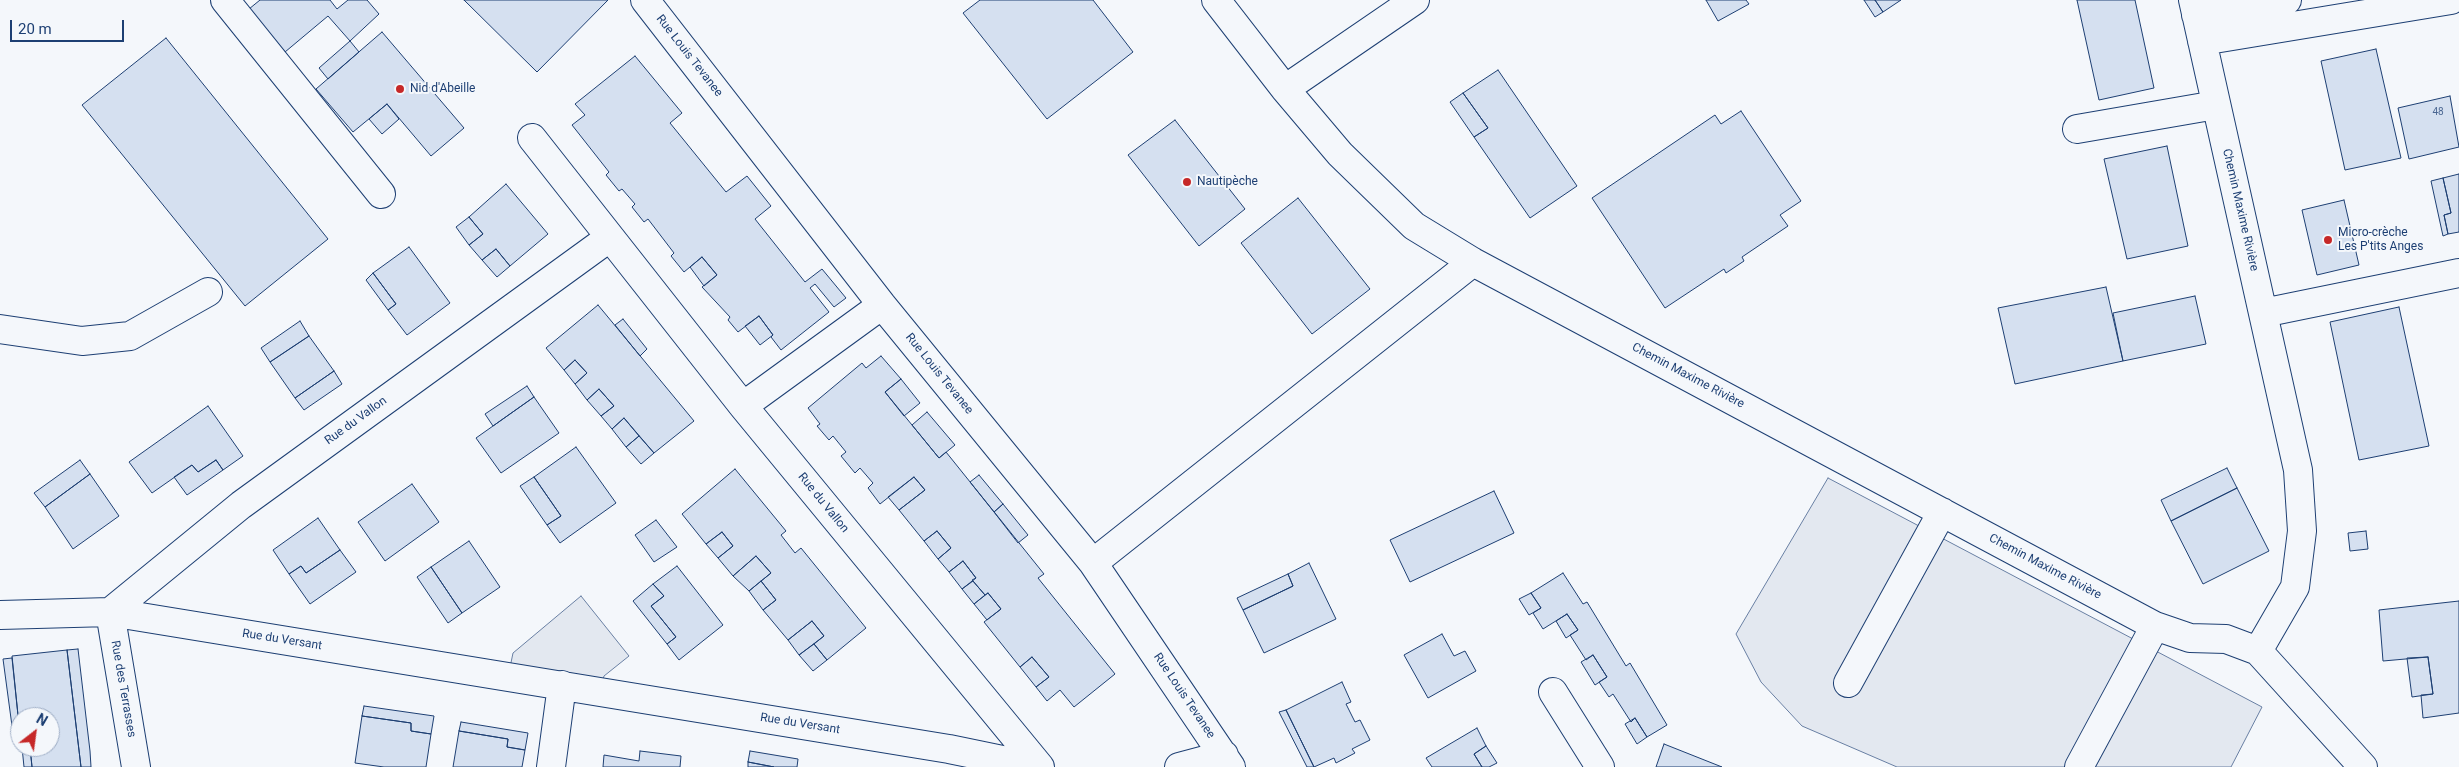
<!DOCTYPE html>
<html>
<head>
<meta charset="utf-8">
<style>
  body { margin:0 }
  #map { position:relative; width:2459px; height:767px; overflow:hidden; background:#f4f7fb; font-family:Roboto,sans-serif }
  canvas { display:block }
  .north { position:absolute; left:10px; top:707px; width:50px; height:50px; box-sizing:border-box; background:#f4f7fb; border:1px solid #9eadc5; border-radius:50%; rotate:30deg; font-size:14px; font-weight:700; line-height:20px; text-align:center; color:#1d3f73 }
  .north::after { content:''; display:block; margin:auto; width:18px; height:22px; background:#c62828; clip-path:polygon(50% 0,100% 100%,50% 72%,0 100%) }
  .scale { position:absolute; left:10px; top:20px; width:114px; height:22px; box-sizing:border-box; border:2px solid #1d3f73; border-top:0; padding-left:6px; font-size:15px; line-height:18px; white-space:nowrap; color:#1d3f73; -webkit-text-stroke:4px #f4f7fb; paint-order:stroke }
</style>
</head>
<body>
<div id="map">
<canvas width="2459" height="767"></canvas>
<div class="north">N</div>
<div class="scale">20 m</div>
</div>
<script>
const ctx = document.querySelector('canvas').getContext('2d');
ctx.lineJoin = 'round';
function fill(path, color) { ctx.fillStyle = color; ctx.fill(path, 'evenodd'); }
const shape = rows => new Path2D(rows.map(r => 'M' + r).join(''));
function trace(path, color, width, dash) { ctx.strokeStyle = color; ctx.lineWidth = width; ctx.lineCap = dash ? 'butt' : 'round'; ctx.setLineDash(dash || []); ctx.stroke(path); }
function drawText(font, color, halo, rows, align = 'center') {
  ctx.font = font + ' Roboto,sans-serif'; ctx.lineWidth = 4; ctx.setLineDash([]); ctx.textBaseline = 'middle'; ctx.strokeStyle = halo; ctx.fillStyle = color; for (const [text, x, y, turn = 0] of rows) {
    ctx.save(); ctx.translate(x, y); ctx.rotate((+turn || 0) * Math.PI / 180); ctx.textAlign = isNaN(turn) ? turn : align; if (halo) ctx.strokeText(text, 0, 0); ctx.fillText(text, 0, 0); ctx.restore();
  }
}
const parking = shape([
  [1828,478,2262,707,2231,767,1897,767,1802,726,1761,682,1736,634,1828,478],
  [581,596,629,656,604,676,600,691,508,677,513,653,581,596]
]);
const building = shape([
  [260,0,330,0,337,9,348,0,367,0,379,14,350,41,328,16,285,52,249,9,260,0],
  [464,0,608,0,537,72,464,0],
  [980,0,1093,0,1133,52,1047,119,963,13,980,0],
  [1706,0,1746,0,1749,4,1718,21,1706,0],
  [1864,0,1875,0,1883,12,1875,17,1864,0],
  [1875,0,1901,0,1883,12,1875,0],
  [2077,0,2135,0,2154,88,2099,100,2077,0],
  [382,32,464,128,431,156,387,104,353,132,316,89,382,32],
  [166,38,328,239,245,306,82,105,166,38],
  [350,41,359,52,328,79,319,68,350,41],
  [2376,49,2401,158,2345,170,2321,61,2376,49],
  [635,56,682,113,670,123,726,192,747,176,771,206,755,219,805,282,822,269,846,298,834,307,815,284,810,288,829,312,781,350,771,337,773,335,759,316,738,332,728,320,730,317,702,287,717,275,702,257,684,272,671,256,674,253,648,219,644,222,632,207,635,204,622,189,619,191,606,175,609,172,572,125,585,115,575,104,635,56],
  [1498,70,1577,186,1530,218,1474,137,1488,128,1463,93,1498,70],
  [1463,93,1488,128,1474,137,1450,102,1463,93],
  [2450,96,2459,147,2409,159,2398,108,2450,96],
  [387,104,399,119,382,134,369,119,387,104],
  [1741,111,1801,201,1780,215,1788,226,1742,257,1744,261,1726,273,1724,269,1665,308,1592,198,1715,115,1721,124,1741,111],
  [1175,120,1245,209,1199,246,1128,155,1175,120],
  [2167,146,2188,246,2127,259,2104,159,2167,146],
  [2459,174,2459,232,2448,234,2444,215,2451,213,2443,178,2459,174],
  [2443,178,2451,213,2444,215,2448,234,2443,236,2431,181,2443,178],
  [506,184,548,234,510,266,496,249,482,260,469,245,483,234,469,217,506,184],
  [1298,198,1370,289,1312,334,1241,243,1298,198],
  [2344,200,2359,265,2317,275,2302,210,2344,200],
  [469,217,483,234,469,245,456,227,469,217],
  [409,247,450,303,407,335,388,310,396,304,373,273,409,247],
  [496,249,510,266,497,277,482,260,496,249],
  [702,257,717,275,704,286,690,267,702,257],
  [373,273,396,304,388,310,366,280,373,273],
  [2106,287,2123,361,2015,384,1998,308,2106,287],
  [2195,296,2206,344,2123,361,2113,313,2195,296],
  [598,305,694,421,654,453,624,418,612,429,601,416,614,406,599,389,587,400,575,384,587,373,575,360,564,370,546,348,598,305],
  [2399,307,2429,446,2359,460,2330,322,2399,307],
  [759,316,773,335,760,345,745,326,759,316],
  [623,319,647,349,640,356,615,325,623,319],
  [300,321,309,336,270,362,261,348,300,321],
  [309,336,334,371,295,398,270,362,309,336],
  [881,356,901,379,885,392,939,458,946,452,1044,574,1038,578,1115,674,1074,707,1060,690,1047,701,1036,687,1049,677,1032,657,1020,667,984,622,1001,609,988,593,985,595,972,580,976,578,963,561,949,572,938,559,951,548,937,531,924,541,899,510,925,490,914,477,880,504,868,488,873,483,860,468,855,473,841,456,846,452,833,436,829,440,817,426,820,424,808,408,862,363,866,368,881,356],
  [575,360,587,373,575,384,564,370,575,360],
  [334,371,342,384,304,410,295,398,334,371],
  [901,379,920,403,904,416,885,392,901,379],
  [527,386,534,397,493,426,485,414,527,386],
  [599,389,614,406,601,416,587,400,599,389],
  [534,397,559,433,501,473,476,438,534,397],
  [208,406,243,456,223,470,216,460,198,472,192,465,152,493,129,462,208,406],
  [927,412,955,445,939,458,912,425,927,412],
  [624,418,639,436,626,447,612,429,624,418],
  [639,436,654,453,641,464,626,447,639,436],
  [576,447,616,503,560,543,547,525,561,516,534,477,576,447],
  [80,460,90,474,45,507,34,493,80,460],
  [216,460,223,470,187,495,174,477,192,465,198,472,216,460],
  [2227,468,2237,488,2171,521,2161,500,2227,468],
  [735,469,786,531,781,535,795,553,801,548,866,628,827,660,814,644,824,636,812,621,788,640,763,610,776,600,761,581,771,573,756,556,733,576,718,558,733,546,722,532,706,544,682,514,735,469],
  [90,474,119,516,73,549,45,507,90,474],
  [979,475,1003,504,994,512,970,482,979,475],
  [534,477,561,516,547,525,520,486,534,477],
  [914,477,925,490,899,510,888,497,914,477],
  [412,484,439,522,385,561,358,522,412,484],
  [2237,488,2269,551,2203,584,2171,521,2237,488],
  [1494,491,1514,533,1410,582,1390,540,1494,491],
  [1003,504,1028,535,1018,543,994,512,1003,504],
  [318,518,340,550,306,573,301,566,289,574,273,550,318,518],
  [656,520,677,547,654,562,635,535,656,520],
  [937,531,951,548,938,559,924,541,937,531],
  [2366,531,2368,549,2350,551,2348,533,2366,531],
  [722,532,733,546,718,558,706,544,722,532],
  [469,541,500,587,462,613,431,567,469,541],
  [340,550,356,572,310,604,289,574,301,566,306,573,340,550],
  [756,556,771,573,749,591,733,576,756,556],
  [963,561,976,578,962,589,949,572,963,561],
  [1309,563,1336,619,1264,653,1243,610,1293,586,1288,574,1309,563],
  [677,566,723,625,679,660,667,644,676,637,651,606,664,596,653,584,677,566],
  [431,567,462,613,448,623,417,577,431,567],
  [1563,573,1583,604,1587,602,1626,666,1630,663,1667,725,1647,737,1635,718,1631,722,1613,694,1609,697,1599,682,1607,677,1593,655,1586,660,1570,635,1578,630,1567,614,1543,629,1533,613,1541,608,1531,593,1563,573],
  [1288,574,1293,586,1243,610,1237,598,1288,574],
  [761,581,776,600,763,610,749,591,761,581],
  [973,581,985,595,974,604,962,589,973,581],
  [653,584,664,596,651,606,676,637,667,644,633,601,653,584],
  [988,593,1001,609,987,620,974,604,988,593],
  [1531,593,1541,608,1529,615,1519,599,1531,593],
  [2459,601,2459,713,2423,718,2421,695,2433,694,2428,657,2383,661,2379,610,2459,601],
  [1567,614,1578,630,1566,638,1556,621,1567,614],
  [812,621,824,636,799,655,788,640,812,621],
  [1442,634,1454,656,1465,651,1476,671,1428,698,1404,655,1442,634],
  [814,644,827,660,813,671,799,655,814,644],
  [78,649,90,751,91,767,81,767,67,650,78,649],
  [67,650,81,767,32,767,30,747,50,747,50,717,20,717,20,725,19,725,12,656,67,650],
  [1593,655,1607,677,1595,685,1581,662,1593,655],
  [1032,657,1049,677,1036,687,1020,667,1032,657],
  [2428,657,2433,694,2412,697,2407,658,2428,657],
  [12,658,19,725,12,726,3,659,12,658],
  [1342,682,1351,702,1346,704,1355,722,1360,720,1370,740,1352,749,1355,753,1336,763,1334,758,1314,767,1286,710,1342,682],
  [364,706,434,716,431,734,411,731,411,723,362,716,364,706],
  [1286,710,1314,767,1307,767,1279,712,1286,710],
  [362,716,411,723,411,731,431,734,426,767,384,767,355,763,362,716],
  [1635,718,1647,737,1637,744,1625,724,1635,718],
  [461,722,528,733,525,750,507,747,508,739,459,731,461,722],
  [1477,728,1486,746,1474,754,1482,767,1432,767,1426,758,1477,728],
  [459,731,508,739,507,747,525,750,522,767,453,767,459,731],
  [1664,744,1722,767,1656,767,1664,744],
  [1486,746,1497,763,1489,767,1482,767,1474,754,1486,746],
  [22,747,30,747,32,767,24,767,22,747],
  [640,751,681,756,680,767,603,767,604,755,639,761,640,751],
  [750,751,798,759,797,767,774,767,748,762,750,751],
  [748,762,774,767,748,767,748,762]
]);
const minor = shape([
  [225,0,381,194],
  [645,0,882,305,1093,563,1231,767],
  [1216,0,1285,89,1340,154,1414,226,1473,262,2155,626,2190,638,2226,639,2258,651,2363,767],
  [2193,0,2298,470,2302,531,2295,587,2258,651],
  [2196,15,2287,0],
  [2202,41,2451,0],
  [1285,89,1415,0],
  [2077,129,2216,105],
  [532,138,743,406,1040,767],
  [2263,313,2459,273],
  [0,329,82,341,130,336,208,292],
  [743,406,882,305],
  [1093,563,1473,262],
  [0,615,110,612,949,749,1036,767],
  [1848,683,1942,512],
  [1553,692,1600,767],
  [136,767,110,612,241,505,609,238],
  [551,767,562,685],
  [1179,767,1224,755],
  [2079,767,2155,626]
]);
const markers = [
  [400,89,5,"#c62828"],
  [1187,182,5,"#c62828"],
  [2328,240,5,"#c62828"]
];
const numberNames = [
  ["48",2438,112]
];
const streetNames = [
  ["Rue Louis Tevanee",689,56,52],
  ["Chemin Maxime Rivière",2240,210,77],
  ["Rue Louis Tevanee",939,374,51],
  ["Chemin Maxime Rivière",1688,376,28],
  ["Rue du Vallon",356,421,-36],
  ["Rue du Vallon",823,503,51],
  ["Chemin Maxime Rivière",2045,567,28],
  ["Rue du Versant",282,640,9],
  ["Rue des Terrasses",123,689,80],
  ["Rue Louis Tevanee",1184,696,56],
  ["Rue du Versant",800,724,9]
];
const poiNames = [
  ["Nid d'Abeille",410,89],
  ["Nautipèche",1197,182],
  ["Micro-crèche",2338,233],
  ["Les P'tits Anges",2338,247]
];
fill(parking, '#e3e8f0');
trace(parking, '#687fa3', 1);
fill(building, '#d5e0f0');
trace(building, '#1d3f73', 1);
trace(minor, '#1d3f73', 30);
trace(minor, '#f4f7fb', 28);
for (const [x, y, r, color] of markers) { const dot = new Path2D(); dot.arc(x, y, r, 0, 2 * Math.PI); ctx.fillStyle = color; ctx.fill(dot); trace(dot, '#f4f7fb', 2); }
drawText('10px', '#4b6792', null, numberNames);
drawText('12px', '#1d3f73', '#f4f7fb', streetNames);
drawText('12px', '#1d3f73', '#f4f7fb', poiNames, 'left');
</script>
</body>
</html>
